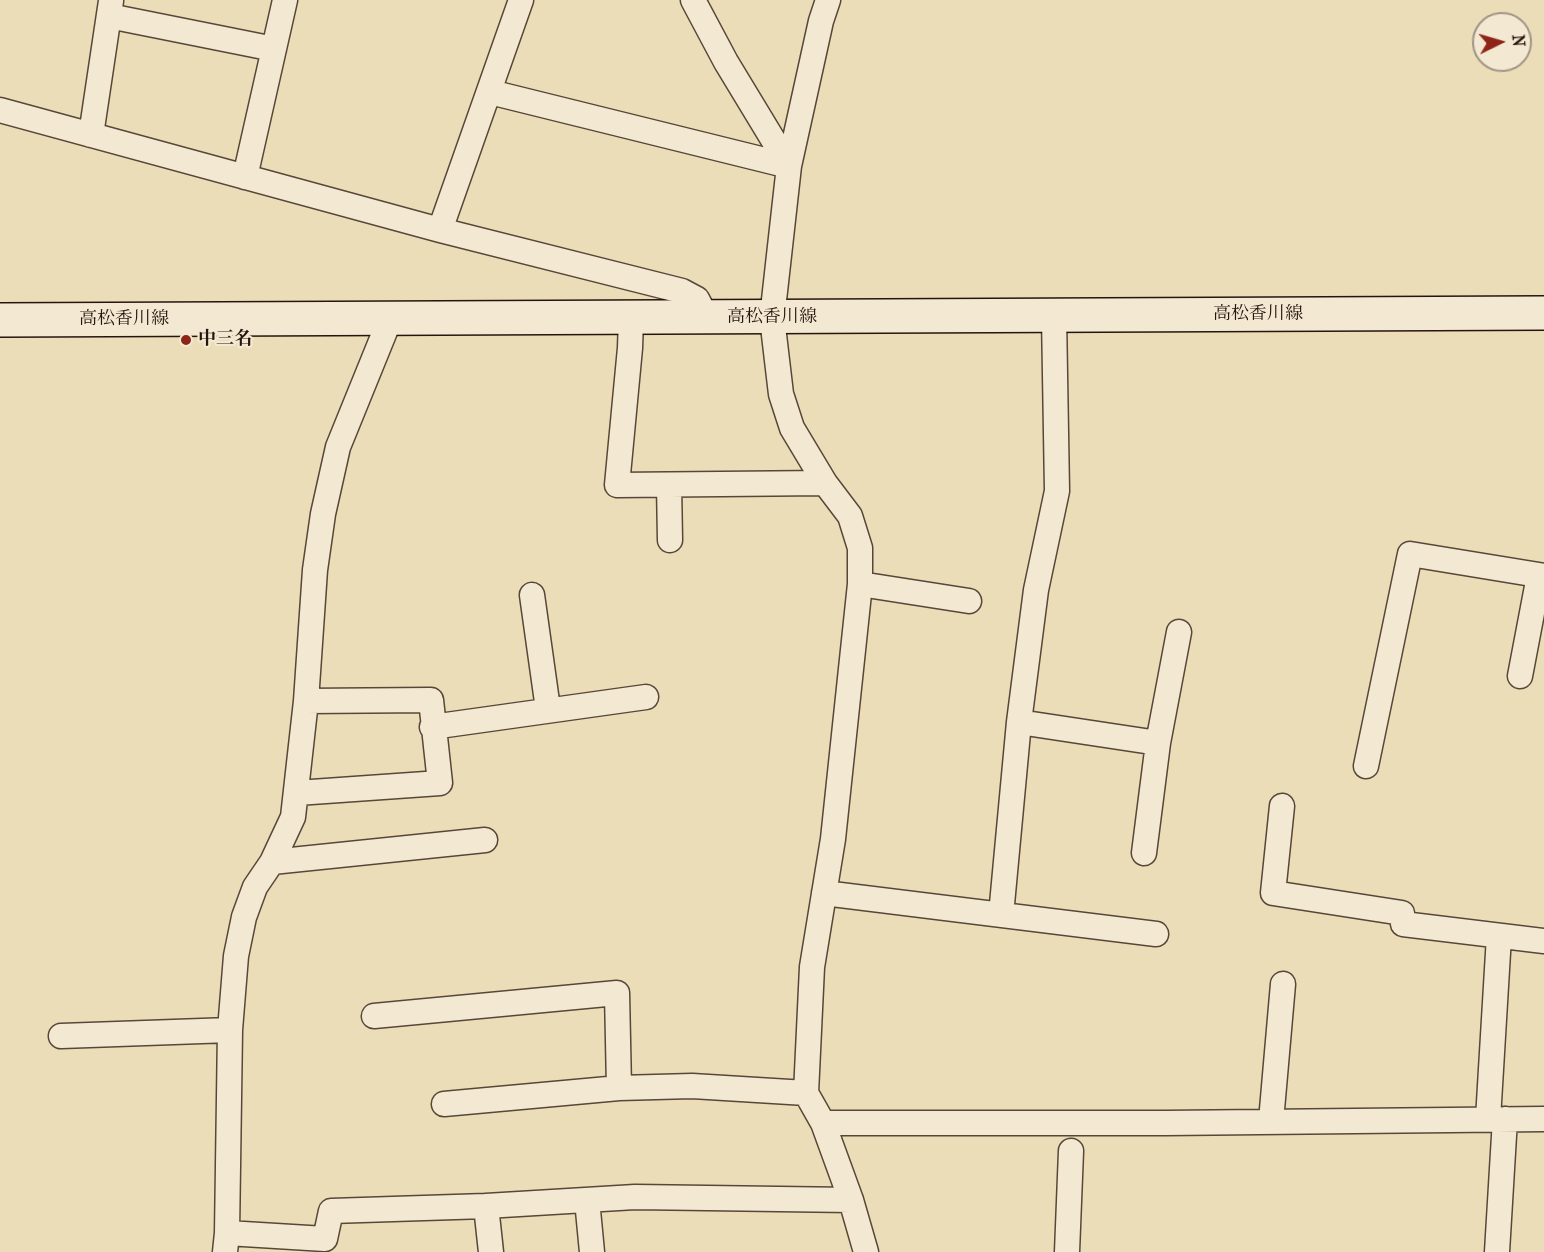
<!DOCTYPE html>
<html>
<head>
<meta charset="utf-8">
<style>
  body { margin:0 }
  #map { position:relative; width:1544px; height:1252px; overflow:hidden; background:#ecddb9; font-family:"IM FELL French Canon",serif }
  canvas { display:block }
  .north { position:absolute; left:1472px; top:12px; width:60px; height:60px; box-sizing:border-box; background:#f3e9d2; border:2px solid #a19484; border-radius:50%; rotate:85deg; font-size:16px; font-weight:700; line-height:24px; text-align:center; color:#25150e }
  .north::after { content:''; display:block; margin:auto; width:21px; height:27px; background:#8f2418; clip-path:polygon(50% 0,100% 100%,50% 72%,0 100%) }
</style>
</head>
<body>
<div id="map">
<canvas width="1544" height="1252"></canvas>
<div class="north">N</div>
</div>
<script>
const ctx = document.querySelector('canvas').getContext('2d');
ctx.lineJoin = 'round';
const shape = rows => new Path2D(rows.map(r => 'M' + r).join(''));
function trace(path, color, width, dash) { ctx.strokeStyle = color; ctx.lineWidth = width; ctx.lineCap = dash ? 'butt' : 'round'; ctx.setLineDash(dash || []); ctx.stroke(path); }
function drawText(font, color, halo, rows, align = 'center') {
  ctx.font = font + ' "IM FELL French Canon","Noto Serif JP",serif'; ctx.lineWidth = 4.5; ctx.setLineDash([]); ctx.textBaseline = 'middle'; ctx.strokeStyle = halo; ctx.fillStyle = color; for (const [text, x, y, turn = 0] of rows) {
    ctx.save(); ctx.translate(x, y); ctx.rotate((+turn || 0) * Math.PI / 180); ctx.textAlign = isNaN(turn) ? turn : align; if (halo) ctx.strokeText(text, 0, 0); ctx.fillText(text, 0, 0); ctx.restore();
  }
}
const minor = shape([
  [693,0,726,62,789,166],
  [828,0,821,21,789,166,772,318,781,394,792,428,825,483,850,516,860,548,860,584,833,839,812,967,806,1093,823,1123,851,1200,866,1252],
  [109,16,274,49],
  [490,92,789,166],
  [0,110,440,230,682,291,697,299,707,318],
  [91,135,111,1],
  [245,177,285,0],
  [440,230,521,0],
  [631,319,630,348,617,485,825,483],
  [669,485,670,540],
  [860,584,969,601],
  [532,595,548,709],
  [1520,676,1539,576],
  [1019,722,1158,743],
  [432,727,646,697],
  [1366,766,1410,554,1544,576],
  [297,793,440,783,431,700,306,701],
  [1282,806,1273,893,1402,913,1403,924,1544,941],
  [1144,853,1158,743,1179,632],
  [272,862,485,840],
  [824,893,1156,934],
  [1001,915,1019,722,1036,590,1057,491,1054,316],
  [374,1016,617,993,619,1088],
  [61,1036,230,1030],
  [444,1104,619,1088,692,1086,806,1093],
  [1488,1119,1499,936],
  [1271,1121,1283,984],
  [823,1123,1166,1123,1544,1119],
  [587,1200,592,1252],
  [486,1206,491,1252],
  [227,1233,325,1239,331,1211,486,1206,635,1197,851,1200],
  [225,1252,227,1233,230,1030,236,956,244,917,255,887,272,862,293,817,306,701,315,570,323,514,338,447,390,319],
  [1067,1252,1071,1151],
  [1497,1252,1505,1119]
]);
const secondary = shape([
  [0,320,1544,313]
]);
const markers = [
  [186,340,6,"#8f2418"]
];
const streetNames = [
  ["高松香川線",1258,315],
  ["高松香川線",772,318],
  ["高松香川線",124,320]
];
const poiNames = [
  ["中三名",198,340]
];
trace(minor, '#574739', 27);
trace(secondary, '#25150e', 36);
trace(minor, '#f3e9d2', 24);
trace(secondary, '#f3e9d2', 33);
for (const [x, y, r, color] of markers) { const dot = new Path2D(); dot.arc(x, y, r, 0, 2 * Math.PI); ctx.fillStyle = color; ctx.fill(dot); trace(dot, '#f3e9d2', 2); }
drawText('18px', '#25150e', '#f3e9d2', streetNames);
drawText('bold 18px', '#25150e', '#f3e9d2', poiNames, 'left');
</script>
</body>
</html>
